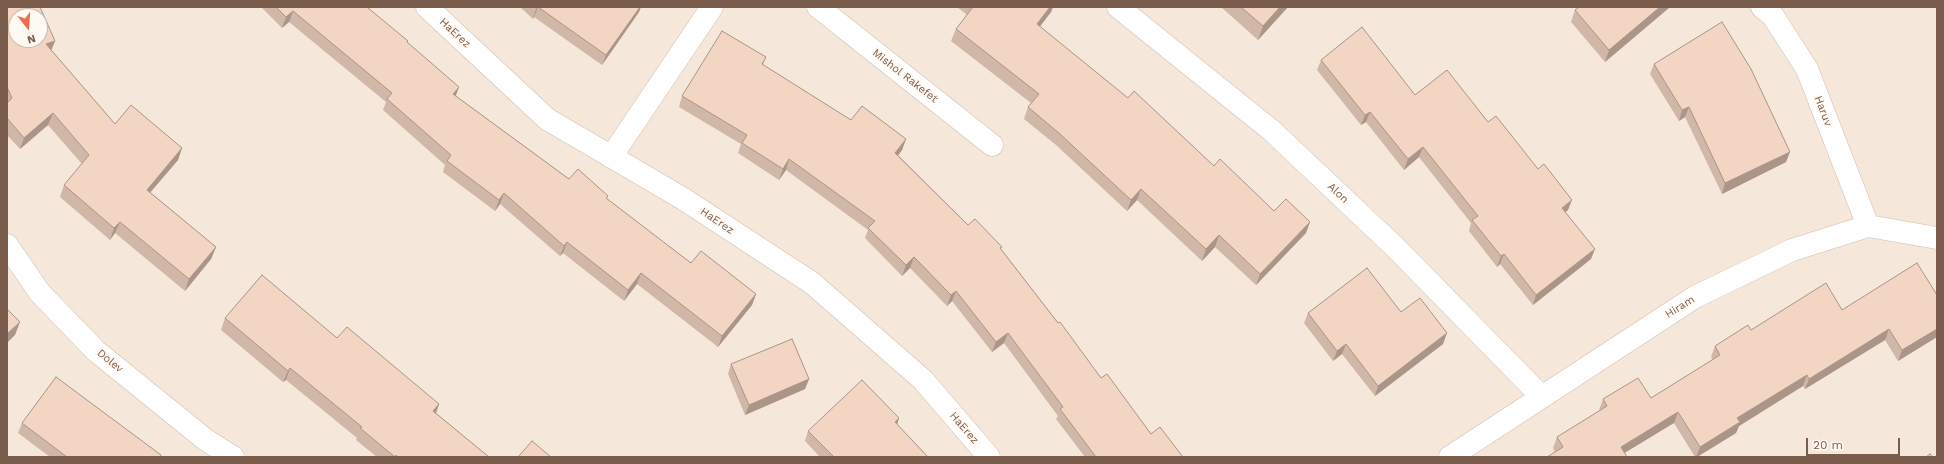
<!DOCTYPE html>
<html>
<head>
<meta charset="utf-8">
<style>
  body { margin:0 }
  #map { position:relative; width:1944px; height:464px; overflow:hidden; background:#fdf6ec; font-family:"Work Sans",sans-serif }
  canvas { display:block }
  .frame { position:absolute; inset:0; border:8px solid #7a5c4d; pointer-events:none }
  .north { position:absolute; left:8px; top:8px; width:40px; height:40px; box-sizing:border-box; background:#fffaf3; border:1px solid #cabbb1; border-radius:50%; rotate:163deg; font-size:11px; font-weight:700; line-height:16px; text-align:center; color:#7a5c4d }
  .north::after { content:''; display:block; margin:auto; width:14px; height:18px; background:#e76f51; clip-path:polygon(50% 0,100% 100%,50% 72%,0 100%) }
  .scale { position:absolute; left:1806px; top:438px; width:94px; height:18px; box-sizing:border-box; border:2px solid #7a5c4d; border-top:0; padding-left:5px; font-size:12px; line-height:14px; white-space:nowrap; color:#7a5c4d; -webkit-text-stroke:3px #fffaf3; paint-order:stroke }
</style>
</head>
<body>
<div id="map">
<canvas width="1944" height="464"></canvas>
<div class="frame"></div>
<div class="north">N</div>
<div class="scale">20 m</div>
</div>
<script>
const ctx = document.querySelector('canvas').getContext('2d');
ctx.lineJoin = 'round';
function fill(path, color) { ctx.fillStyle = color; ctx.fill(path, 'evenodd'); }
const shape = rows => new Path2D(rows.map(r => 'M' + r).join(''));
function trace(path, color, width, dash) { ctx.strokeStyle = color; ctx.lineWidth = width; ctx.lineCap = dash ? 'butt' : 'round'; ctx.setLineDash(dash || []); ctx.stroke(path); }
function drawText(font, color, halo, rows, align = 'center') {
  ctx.font = font + ' "Work Sans",sans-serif'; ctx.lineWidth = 4; ctx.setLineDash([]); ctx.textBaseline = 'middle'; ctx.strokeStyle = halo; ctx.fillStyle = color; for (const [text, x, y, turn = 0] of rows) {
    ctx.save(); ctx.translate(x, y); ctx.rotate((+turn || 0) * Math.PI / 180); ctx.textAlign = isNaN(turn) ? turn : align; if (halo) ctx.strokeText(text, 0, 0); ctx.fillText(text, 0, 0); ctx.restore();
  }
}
const residential = shape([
  [7,7,1937,7,1937,457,7,457],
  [16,16,40,16,40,40,16,40]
]);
const minor = shape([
  [427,7,547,119,682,198,812,283,923,380,989,457],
  [818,7,992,145],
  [1118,7,1271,130,1396,248,1542,397],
  [1762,7,1773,16,1807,69,1868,226],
  [611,157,712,7],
  [7,245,40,293,96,351,206,440,233,457],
  [1450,457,1695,297,1792,250,1868,226,1937,238]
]);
const wall = shape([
  [7,7,55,41,51,50,115,124,182,148,178,160,150,192,216,247,211,259,185,291,115,233,110,240,60,197,64,185,82,164,48,125,20,149,7,135],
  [261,7,367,7,407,43,456,96,569,179,608,196,607,199,691,263,756,294,752,305,718,347,637,284,624,301,563,253,560,256,500,204,495,211,443,172,445,165,383,110,386,102,289,22,282,28],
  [520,7,640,7,639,12,602,65,534,17,533,19],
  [957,7,1053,7,1051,12,1040,27,1128,98,1214,166,1274,211,1306,233,1256,285,1215,247,1202,261,1137,200,1127,211,1056,145,1024,119,1028,107,1031,103,951,41,956,29,967,15],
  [1221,7,1288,7,1258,40],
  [1579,7,1670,7,1605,62,1571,22,1575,10],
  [766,57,763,65,851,120,906,139,902,150,898,155,968,225,1002,247,1001,249,1101,378,1151,434,1183,457,1085,457,1056,419,1058,416,1004,343,992,352,952,301,947,306,910,268,902,276,865,238,868,230,786,170,779,180,738,153,741,144,679,107,682,96],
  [1321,60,1488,122,1568,210,1565,212,1591,259,1533,305,1500,264,1497,267,1469,231,1471,223,1419,157,1404,170,1366,122,1361,125,1317,70],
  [1654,64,1786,162,1722,194,1685,117,1679,121,1650,74],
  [1937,295,1937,337,1898,361,1885,340,1805,389,1803,386,1739,426,1736,433,1697,457,1695,457,1674,423,1555,452,1553,448,1557,437,1600,411,1599,410,1603,399,1651,398,1713,360,1711,357,1715,346,1751,330,1842,310],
  [1401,312,1443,344,1375,396,1342,354,1333,361,1304,323,1308,313],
  [225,318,337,338,439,404,436,413,489,457,377,457,356,440,357,438,286,380,283,382,221,330],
  [731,364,809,379,805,389,745,415,728,374],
  [899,418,897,425,928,457,820,457,805,441,808,431],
  [22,423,161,455,161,457,50,457,18,433]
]);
const shadedWall = shape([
  [538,7,534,17,533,19,536,9],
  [640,7,641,7,639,12,602,65,606,55],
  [1050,7,1053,7,1051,12,1032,36,1037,24],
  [1280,7,1288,7,1258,40,1263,26],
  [1660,7,1670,7,1605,62,1609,50],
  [293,11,289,22,282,28,286,17],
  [55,41,50,53,46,44],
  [459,87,455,98,453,94],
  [1689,107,1685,117,1679,121,1682,110],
  [1370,112,1366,122,1361,125,1365,115],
  [53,113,48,125,20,149,24,138],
  [906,139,902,150,892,164,895,153],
  [1423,147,1419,157,1404,170,1408,159],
  [182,148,178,160,143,201,147,190],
  [1790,152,1786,162,1722,194,1725,183],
  [789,159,786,170,779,180,783,169],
  [1141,189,1137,200,1127,211,1131,200],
  [504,193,500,204,495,211,499,200],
  [1572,200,1568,210,1558,218,1562,208],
  [120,222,115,233,110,240,114,228],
  [1310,222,1306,233,1256,285,1260,274],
  [1219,235,1215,247,1202,261,1206,249],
  [567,242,563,253,560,256,564,246],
  [216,247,211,259,185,291,189,279],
  [1595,249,1591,259,1533,305,1536,295],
  [1504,254,1500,264,1497,267,1501,256],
  [914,257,910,268,902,276,906,265],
  [641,273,637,284,624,301,628,290],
  [956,291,952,301,947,306,951,295],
  [756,294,752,305,718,347,722,336],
  [20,322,15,335,7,343,7,334],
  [1889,329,1885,340,1805,389,1809,379],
  [1937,329,1937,337,1898,361,1902,350],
  [1008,333,1004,343,992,352,996,342],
  [1447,333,1443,344,1375,396,1378,386],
  [1346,344,1342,354,1333,361,1337,351],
  [290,368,286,380,283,382,288,371],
  [1807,375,1803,386,1739,426,1736,433,1697,457,1696,457,1700,447,1737,418],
  [809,379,805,389,745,415,749,405],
  [439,404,435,416,433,411],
  [1678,412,1674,423,1618,457,1621,447],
  [899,418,896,428,895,422]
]);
const building = shape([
  [7,7,40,7,55,41,46,44,115,124,131,105,182,148,147,190,216,247,189,279,120,222,114,228,64,185,89,155,53,113,24,138,7,118,7,103,12,98,7,87,7,7],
  [16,16,40,16,40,40,16,40,16,16],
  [276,7,367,7,408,41,407,42,459,87,453,94,569,179,578,169,608,196,606,198,691,263,701,251,756,294,722,336,641,273,628,290,567,242,564,246,504,193,499,200,447,161,451,155,387,99,392,93,293,11,286,17,276,7],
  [538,7,640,7,606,55,538,7],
  [973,7,1050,7,1037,24,1128,98,1134,91,1214,166,1220,159,1274,211,1286,199,1310,222,1260,274,1219,235,1206,249,1141,189,1131,200,1060,134,1028,107,1039,94,956,29,973,7],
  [1241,7,1280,7,1263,26,1241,7],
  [1579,7,1660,7,1609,50,1575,10,1579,7],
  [1722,22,1751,69,1790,152,1725,183,1689,107,1682,110,1654,64,1722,22],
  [1362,27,1415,95,1447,70,1488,122,1496,116,1538,169,1544,164,1572,200,1562,208,1595,249,1536,295,1504,254,1501,256,1472,220,1478,216,1423,147,1408,159,1370,112,1365,115,1321,60,1362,27],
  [722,31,766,57,762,64,851,120,862,106,906,139,895,153,968,225,975,219,1002,247,1000,248,1058,323,1060,322,1101,378,1107,374,1151,434,1160,427,1183,457,1096,457,1060,409,1063,407,1008,333,996,342,956,291,951,295,914,257,906,265,868,228,875,221,789,159,783,169,742,143,747,135,682,96,722,31],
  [1917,263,1937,295,1937,329,1902,350,1889,329,1809,379,1807,375,1737,418,1740,422,1700,447,1678,412,1621,447,1627,457,1547,457,1563,447,1557,437,1607,406,1603,399,1638,378,1651,398,1720,355,1715,346,1748,325,1751,330,1826,283,1842,310,1917,263],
  [1367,268,1401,312,1420,298,1447,333,1378,386,1346,344,1337,351,1308,313,1367,268],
  [262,275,337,338,347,327,439,404,433,411,489,457,398,457,396,455,395,457,360,428,362,427,290,368,288,371,225,318,262,275],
  [7,309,20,322,7,334,7,309],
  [792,339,809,379,749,405,731,364,792,339],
  [56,377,161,455,160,457,67,457,22,423,56,377],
  [862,380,899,418,895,422,928,457,834,457,808,431,862,380],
  [532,441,551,457,518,457,532,441],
  [1930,454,1933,457,1926,457,1930,454]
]);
const streetNames = [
  ["HaErez",455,33,43],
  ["Mishol Rakefet",905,76,38],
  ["Haruv",1823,111,69],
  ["Alon",1338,193,43],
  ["HaErez",717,221,34],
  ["Hiram",1680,307,-32],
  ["Dolev",110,361,40],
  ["HaErez",964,428,49]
];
fill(residential, '#f5e8da');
trace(minor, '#d1beb0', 23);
trace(minor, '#fff', 22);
fill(wall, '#d1b7a8');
fill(shadedWall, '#aa9588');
fill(building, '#f3d5c3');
trace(building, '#aa9588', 1);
drawText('11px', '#7a5c4d', '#fffaf3', streetNames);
</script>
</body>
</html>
